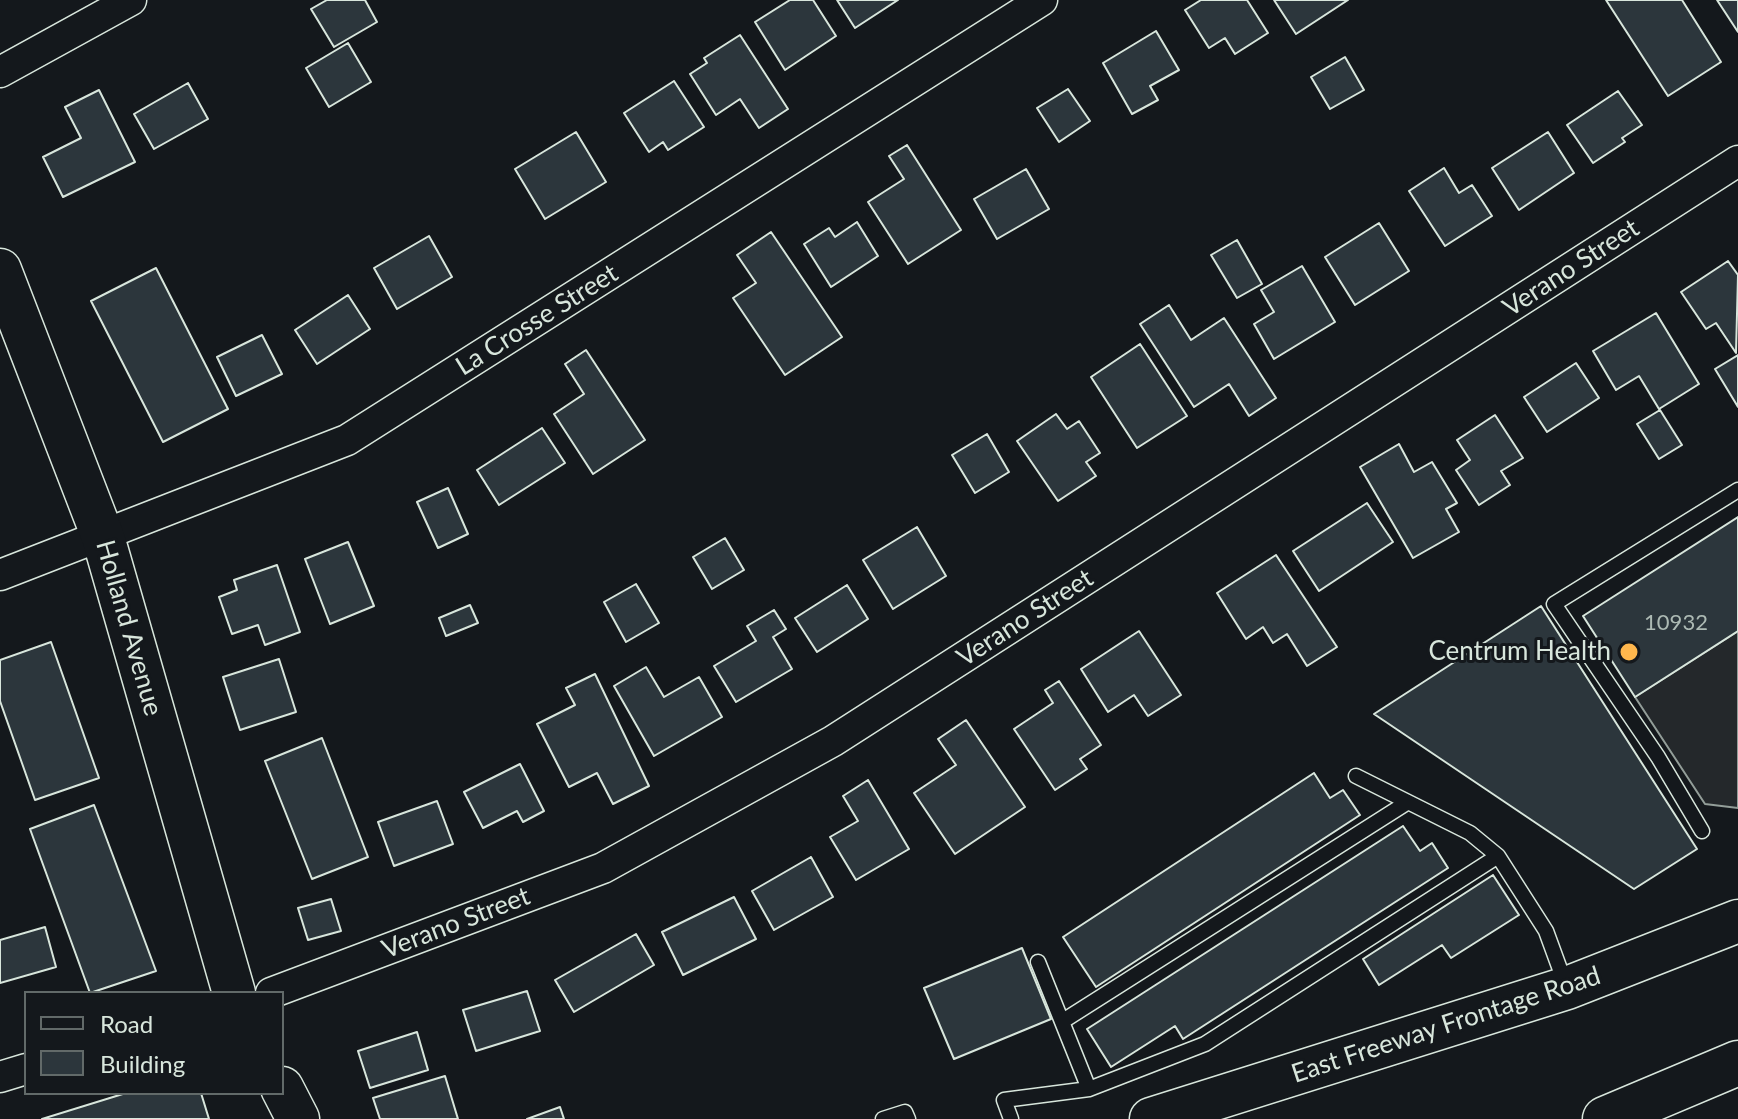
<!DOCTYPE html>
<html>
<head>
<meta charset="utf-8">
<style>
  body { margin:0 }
  #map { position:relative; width:1738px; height:1119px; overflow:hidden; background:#14181c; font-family:Lato,sans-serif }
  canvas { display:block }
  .legend { position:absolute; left:24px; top:991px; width:260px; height:104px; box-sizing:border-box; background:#14181c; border:2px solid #626a69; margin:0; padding:10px 14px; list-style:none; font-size:24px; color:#d8e6dc }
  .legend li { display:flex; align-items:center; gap:16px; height:40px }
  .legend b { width:40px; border:2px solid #626a69 }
</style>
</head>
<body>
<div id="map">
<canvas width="1738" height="1119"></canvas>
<ul class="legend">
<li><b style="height:10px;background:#14181c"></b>Road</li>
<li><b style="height:22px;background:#2c363c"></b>Building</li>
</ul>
</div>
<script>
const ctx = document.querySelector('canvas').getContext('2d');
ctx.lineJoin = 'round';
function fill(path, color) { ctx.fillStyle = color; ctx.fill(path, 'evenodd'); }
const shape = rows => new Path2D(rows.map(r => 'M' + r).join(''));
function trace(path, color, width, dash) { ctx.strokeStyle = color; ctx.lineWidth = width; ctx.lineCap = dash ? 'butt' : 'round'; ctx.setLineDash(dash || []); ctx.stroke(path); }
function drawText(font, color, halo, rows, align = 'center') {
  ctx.font = font + ' Lato,sans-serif'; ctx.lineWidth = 6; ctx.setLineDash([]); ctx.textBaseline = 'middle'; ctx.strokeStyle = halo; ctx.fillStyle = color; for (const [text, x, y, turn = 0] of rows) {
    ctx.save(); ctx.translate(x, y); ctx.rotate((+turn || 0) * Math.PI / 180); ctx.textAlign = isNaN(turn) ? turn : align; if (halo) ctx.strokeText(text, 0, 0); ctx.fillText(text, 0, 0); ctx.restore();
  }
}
const parking = shape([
  [1738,631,1738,808,1705,804,1635,697,1738,631]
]);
const building = shape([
  [327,0,365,0,377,22,334,47,311,9,327,0],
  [790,0,813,0,836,36,785,70,755,22,790,0],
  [837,0,898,0,855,28,837,0],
  [1201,0,1247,0,1268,33,1235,54,1225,38,1209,48,1185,10,1201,0],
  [1274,0,1348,0,1296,34,1274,0],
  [1606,0,1682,0,1721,62,1668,96,1606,0],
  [1717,0,1738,0,1738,32,1717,0],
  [1156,31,1179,70,1150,86,1158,100,1132,114,1103,63,1156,31],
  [740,35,788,109,759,128,740,99,716,115,690,74,707,63,704,58,740,35],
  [348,43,371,82,329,107,306,68,348,43],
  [1345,57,1364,90,1330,109,1311,77,1345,57],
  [674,81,704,127,668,150,663,142,649,152,624,113,674,81],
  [188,83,208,119,154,149,134,114,188,83],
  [1068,89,1090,121,1059,142,1037,108,1068,89],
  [99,90,135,162,63,197,43,157,81,138,65,107,99,90],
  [1618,91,1642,125,1622,138,1625,142,1593,163,1567,125,1618,91],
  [576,132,606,182,545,219,515,169,576,132],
  [1548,132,1574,173,1519,210,1492,168,1548,132],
  [907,145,961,230,908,264,868,202,904,179,889,156,907,145],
  [1444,168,1459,193,1472,185,1492,216,1445,246,1409,191,1444,168],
  [1026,169,1049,209,997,239,974,199,1026,169],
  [857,222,878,256,831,287,804,244,829,228,835,237,857,222],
  [1379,223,1409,271,1355,305,1325,257,1379,223],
  [771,232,842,337,785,375,733,298,756,283,737,255,771,232],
  [429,236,452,277,397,309,374,268,429,236],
  [1237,240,1262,284,1237,298,1211,255,1237,240],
  [1728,261,1738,275,1736,353,1716,323,1706,329,1681,292,1728,261],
  [1302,266,1335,322,1274,359,1254,324,1274,312,1261,290,1302,266],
  [156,268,228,409,163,442,91,301,156,268],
  [348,295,370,329,317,364,295,330,348,295],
  [1169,305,1191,340,1224,318,1276,398,1249,416,1229,384,1194,407,1140,324,1169,305],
  [1656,313,1699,384,1659,409,1639,376,1616,390,1593,351,1656,313],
  [262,335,282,374,236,396,217,357,262,335],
  [1140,344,1187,416,1137,448,1091,377,1140,344],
  [586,350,645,440,593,474,554,414,584,394,565,364,586,350],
  [1738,355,1738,407,1715,369,1738,355],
  [1576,363,1599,398,1547,432,1524,397,1576,363],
  [1660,410,1682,445,1659,459,1637,424,1660,410],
  [1056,414,1067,429,1079,421,1100,453,1086,462,1096,476,1058,501,1017,441,1056,414],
  [1495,415,1523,458,1501,471,1510,485,1479,505,1456,470,1470,460,1457,440,1495,415],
  [542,428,565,463,499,505,477,470,542,428],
  [987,434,1009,472,975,493,952,455,987,434],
  [1399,444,1414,472,1432,462,1457,503,1446,509,1459,532,1413,558,1360,467,1399,444],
  [448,488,468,534,438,548,417,502,448,488],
  [1367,503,1393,542,1319,591,1293,551,1367,503],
  [1738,517,1738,631,1635,697,1583,616,1738,517],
  [917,527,946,576,893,609,863,560,917,527],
  [725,538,744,570,712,589,693,557,725,538],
  [348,542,374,606,330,624,305,559,348,542],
  [1276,555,1337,647,1307,666,1287,634,1273,643,1263,627,1246,639,1217,593,1276,555],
  [277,565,300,632,265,645,258,625,232,634,219,597,237,590,234,580,277,565],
  [636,584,659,623,626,642,604,602,636,584],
  [847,585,868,619,817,652,795,618,847,585],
  [470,605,478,623,446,636,439,618,470,605],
  [1541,606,1697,849,1634,889,1374,714,1541,606],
  [774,610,786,629,773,637,792,669,736,702,714,666,756,641,747,626,774,610],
  [1139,631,1181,695,1148,716,1134,695,1108,712,1081,669,1139,631],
  [51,642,99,778,35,800,0,701,0,660,51,642],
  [279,659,296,712,240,730,223,677,279,659],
  [646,667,664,697,699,677,722,717,654,756,614,686,646,667],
  [595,674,649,786,613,804,597,773,569,787,537,724,575,705,566,688,595,674],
  [1059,681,1101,745,1080,759,1087,769,1055,790,1014,729,1053,703,1045,690,1059,681],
  [966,720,1025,807,955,854,914,793,956,765,938,739,966,720],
  [322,738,368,857,312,879,265,761,322,738],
  [520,764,544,811,523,822,517,811,483,828,464,792,520,764],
  [1314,773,1330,798,1343,790,1360,815,1096,987,1063,937,1314,773],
  [868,780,909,849,856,880,830,837,858,821,843,796,868,780],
  [437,801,453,844,394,866,378,822,437,801],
  [94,805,156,971,90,993,30,829,94,805],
  [1403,826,1420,851,1432,843,1448,868,1183,1039,1175,1026,1111,1067,1087,1029,1403,826],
  [811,857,833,897,774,930,752,891,811,857],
  [1493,875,1519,915,1451,958,1442,945,1379,985,1363,959,1493,875],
  [734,897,756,939,683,975,662,932,734,897],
  [331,899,341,931,308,940,298,908,331,899],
  [45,927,56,967,0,983,0,940,45,927],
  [636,934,654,965,574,1012,555,980,636,934],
  [1022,948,1051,1019,954,1059,924,988,1022,948],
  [527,991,540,1031,476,1051,463,1010,527,991],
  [417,1032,428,1070,370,1088,358,1051,417,1032],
  [445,1076,458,1119,380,1119,373,1098,445,1076],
  [126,1093,201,1093,209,1119,42,1119,126,1093],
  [560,1107,564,1119,527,1119,560,1107]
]);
const lane = shape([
  [1356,776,1408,802],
  [1702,831,1658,757,1554,604,1738,490],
  [1038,962,1089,1089],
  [1063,1021,1408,802,1470,833,1498,856,1546,931,1565,983],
  [883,1119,905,1112,908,1119],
  [1011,1119,1004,1100,1089,1089,1205,1044,1498,856]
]);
const street = shape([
  [0,72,131,0],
  [0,575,347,440,1042,0],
  [271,993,603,868,833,741,1738,161],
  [0,1077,26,1069]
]);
const secondary = shape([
  [0,270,103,537,234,993],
  [282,1088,298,1119],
  [1151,1119,1567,988,1738,921]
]);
const highway = shape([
  [1605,1119,1738,1063]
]);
const markers = [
  [1629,652,10,"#ffb74d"]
];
const numberNames = [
  ["10932",1676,623]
];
const streetNames = [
  ["Verano Street",1571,268,-33],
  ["La Crosse Street",537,320,-32],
  ["Verano Street",1025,618,-33],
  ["Holland Avenue",129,628,74],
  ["Verano Street",456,923,-21],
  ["East Freeway Frontage Road",1446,1025,-18]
];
const poiNames = [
  ["Centrum Health",1611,652]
];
fill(parking, '#24282b');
trace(parking, '#939e99', 2);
fill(building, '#2c363c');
trace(building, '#d8e6dc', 2);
trace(lane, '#d8e6dc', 17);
trace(street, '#d8e6dc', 33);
trace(secondary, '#d8e6dc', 45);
trace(highway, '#d8e6dc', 47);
trace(lane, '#14181c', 14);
trace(street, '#14181c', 30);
trace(secondary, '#14181c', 42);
trace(highway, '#14181c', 44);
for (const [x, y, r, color] of markers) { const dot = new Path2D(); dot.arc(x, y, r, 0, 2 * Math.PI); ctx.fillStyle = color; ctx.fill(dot); trace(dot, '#14181c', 3); }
drawText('22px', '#adbab4', null, numberNames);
drawText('26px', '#d8e6dc', '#14181c', streetNames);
drawText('26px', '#d8e6dc', '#14181c', poiNames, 'right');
</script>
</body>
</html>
